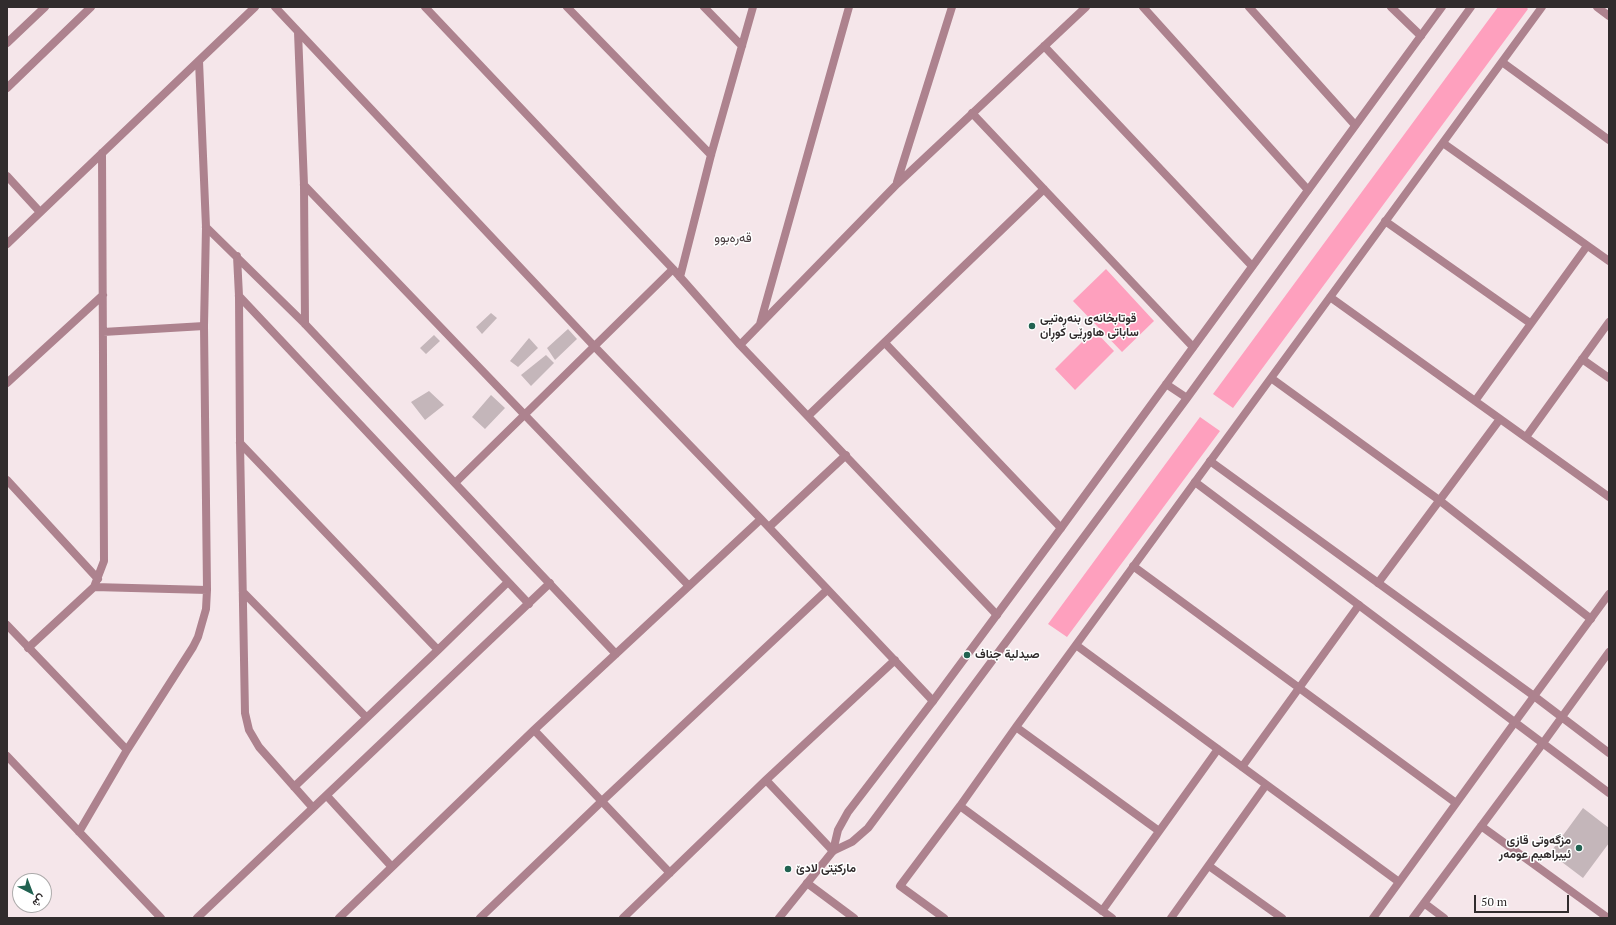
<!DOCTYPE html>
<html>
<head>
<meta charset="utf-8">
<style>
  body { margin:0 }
  #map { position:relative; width:1616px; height:925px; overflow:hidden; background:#f5e6ea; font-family:"PT Serif",Vazirmatn,serif }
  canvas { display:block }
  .frame { position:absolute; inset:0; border:8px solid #312c2d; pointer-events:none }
  .north { position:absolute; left:12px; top:873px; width:40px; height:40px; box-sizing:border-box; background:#fff; border:1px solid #adabab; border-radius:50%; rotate:138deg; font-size:11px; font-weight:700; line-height:16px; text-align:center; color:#312c2d }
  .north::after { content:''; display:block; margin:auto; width:14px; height:18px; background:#216251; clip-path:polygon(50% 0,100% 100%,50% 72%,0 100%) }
  .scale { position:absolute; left:1474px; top:895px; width:95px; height:18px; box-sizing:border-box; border:2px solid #312c2d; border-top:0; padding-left:5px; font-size:12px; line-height:14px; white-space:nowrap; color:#312c2d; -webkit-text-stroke:3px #fff; paint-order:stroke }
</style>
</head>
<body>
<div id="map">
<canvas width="1616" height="925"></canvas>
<div class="frame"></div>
<div class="north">ش</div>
<div class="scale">50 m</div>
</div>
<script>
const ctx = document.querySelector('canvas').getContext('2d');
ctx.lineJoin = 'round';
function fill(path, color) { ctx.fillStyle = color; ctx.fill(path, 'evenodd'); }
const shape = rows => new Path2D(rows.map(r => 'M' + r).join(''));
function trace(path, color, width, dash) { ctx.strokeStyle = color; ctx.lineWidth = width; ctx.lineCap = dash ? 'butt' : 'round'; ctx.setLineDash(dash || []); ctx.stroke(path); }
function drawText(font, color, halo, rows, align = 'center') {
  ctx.font = font + ' "PT Serif",Vazirmatn,serif'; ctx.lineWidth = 3; ctx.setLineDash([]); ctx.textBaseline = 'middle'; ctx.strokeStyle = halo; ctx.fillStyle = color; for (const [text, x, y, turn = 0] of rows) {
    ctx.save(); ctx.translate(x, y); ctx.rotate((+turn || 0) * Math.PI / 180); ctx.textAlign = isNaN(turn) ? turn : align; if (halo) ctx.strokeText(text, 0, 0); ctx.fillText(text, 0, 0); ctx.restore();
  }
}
const green = shape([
  [1498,7,1526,7,1528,9,1233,408,1213,394],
  [1106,269,1154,321,1122,352,1073,301],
  [1094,330,1114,351,1075,390,1055,369],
  [1200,417,1220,431,1067,637,1048,624]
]);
const building = shape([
  [491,313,497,318,482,334,476,327],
  [568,329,577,339,555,360,547,348],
  [434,335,440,341,426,354,420,348],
  [529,338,538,348,518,367,510,361],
  [546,355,554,363,531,386,521,375],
  [429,391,444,405,425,420,411,402],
  [491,395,505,408,485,429,472,417],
  [1583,808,1609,828,1609,843,1583,878,1550,853]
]);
const minor = shape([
  [275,7,594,346,761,519,933,701],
  [425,7,673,269,740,345,997,615],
  [567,7,711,155],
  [704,7,742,46],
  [1143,7,1308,190],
  [1249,7,1355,125],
  [1391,7,1421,36],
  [1597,7,1609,16],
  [298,32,304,185,305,324],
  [1044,46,1252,266],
  [1502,62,1609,140],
  [972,113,1193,347],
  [1443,143,1609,261],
  [7,176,40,212],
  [897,182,952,7],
  [304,185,689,586],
  [1385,221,1530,323],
  [206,227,305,324,616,654],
  [7,244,255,7],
  [237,256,239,296,240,443,245,713,249,730,259,747,313,808],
  [680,277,711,155,753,7],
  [239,296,529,604],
  [1330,297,1609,497],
  [760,324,849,7],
  [103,332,204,326],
  [885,343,1061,528],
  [740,345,897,184,1086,7],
  [1582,359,1609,378],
  [1271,378,1439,500,1591,619],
  [7,383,103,295],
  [1475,401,1587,246],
  [808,416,1044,189],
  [1526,437,1609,322],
  [240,443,438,650],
  [7,480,98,579],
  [455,483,673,269],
  [769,527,846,455],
  [1133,566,1456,803],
  [1378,583,1500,419],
  [94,587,207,590],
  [243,592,366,717],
  [7,625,127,750],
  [1076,645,1399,882],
  [28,648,94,587,104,561,102,153],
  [1016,727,1159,831],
  [534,730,670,873],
  [7,756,161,918],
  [1242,767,1359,605],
  [766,780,833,851],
  [294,787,438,650,508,582],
  [327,796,392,867],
  [960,806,1112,918],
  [1481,826,1608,918],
  [79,832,127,750,193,647,198,637,206,609,207,590,204,326,206,227,199,61],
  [1209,866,1282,918],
  [807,883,854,918],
  [1424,903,1444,918],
  [1102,911,1218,749],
  [197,918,550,583],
  [339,918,534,730,761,519],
  [480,918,601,802,827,590],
  [623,918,766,780,895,660],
  [944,918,900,886,960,806,1016,727,1542,7],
  [1171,918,1266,785],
  [1373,918,1515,722],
  [1413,918,1543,743]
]);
const tertiary = shape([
  [7,43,45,7],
  [7,88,91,7],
  [1166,384,1187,398],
  [1210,461,1534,696,1609,753],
  [1195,482,1609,793],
  [1515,722,1609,594],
  [1543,743,1609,652],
  [833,851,838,830,848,812,933,701,1061,528,1442,7],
  [779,918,833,851,852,842,868,828,1187,398,1471,7]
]);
const markers = [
  [1032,326,4,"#216251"],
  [967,655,4,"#216251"],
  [1579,848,4,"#216251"],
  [788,869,4,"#216251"]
];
const poiNames = [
  ["قوتابخانەی بنەڕەتیی",1040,319],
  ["ساباتی هاوڕێی کوڕان",1040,333],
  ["صيدلية جناف",975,655],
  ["مزگەوتی قازی",1571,841,"right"],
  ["ئیبراهیم عومەر",1571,855,"right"],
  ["ماركێتی لادێ",796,869]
];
const neighbourhoodNames = [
  ["قەرەبوو",733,238]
];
fill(green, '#fea0be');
fill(building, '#c4b6ba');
trace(minor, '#ad828e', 8);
trace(tertiary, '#ad828e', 8);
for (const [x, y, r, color] of markers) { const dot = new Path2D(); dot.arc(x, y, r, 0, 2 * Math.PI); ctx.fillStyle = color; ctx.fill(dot); trace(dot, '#fff', 1.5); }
drawText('bold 12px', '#312c2d', '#fff', poiNames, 'left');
drawText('13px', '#493d40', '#fff', neighbourhoodNames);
</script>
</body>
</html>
